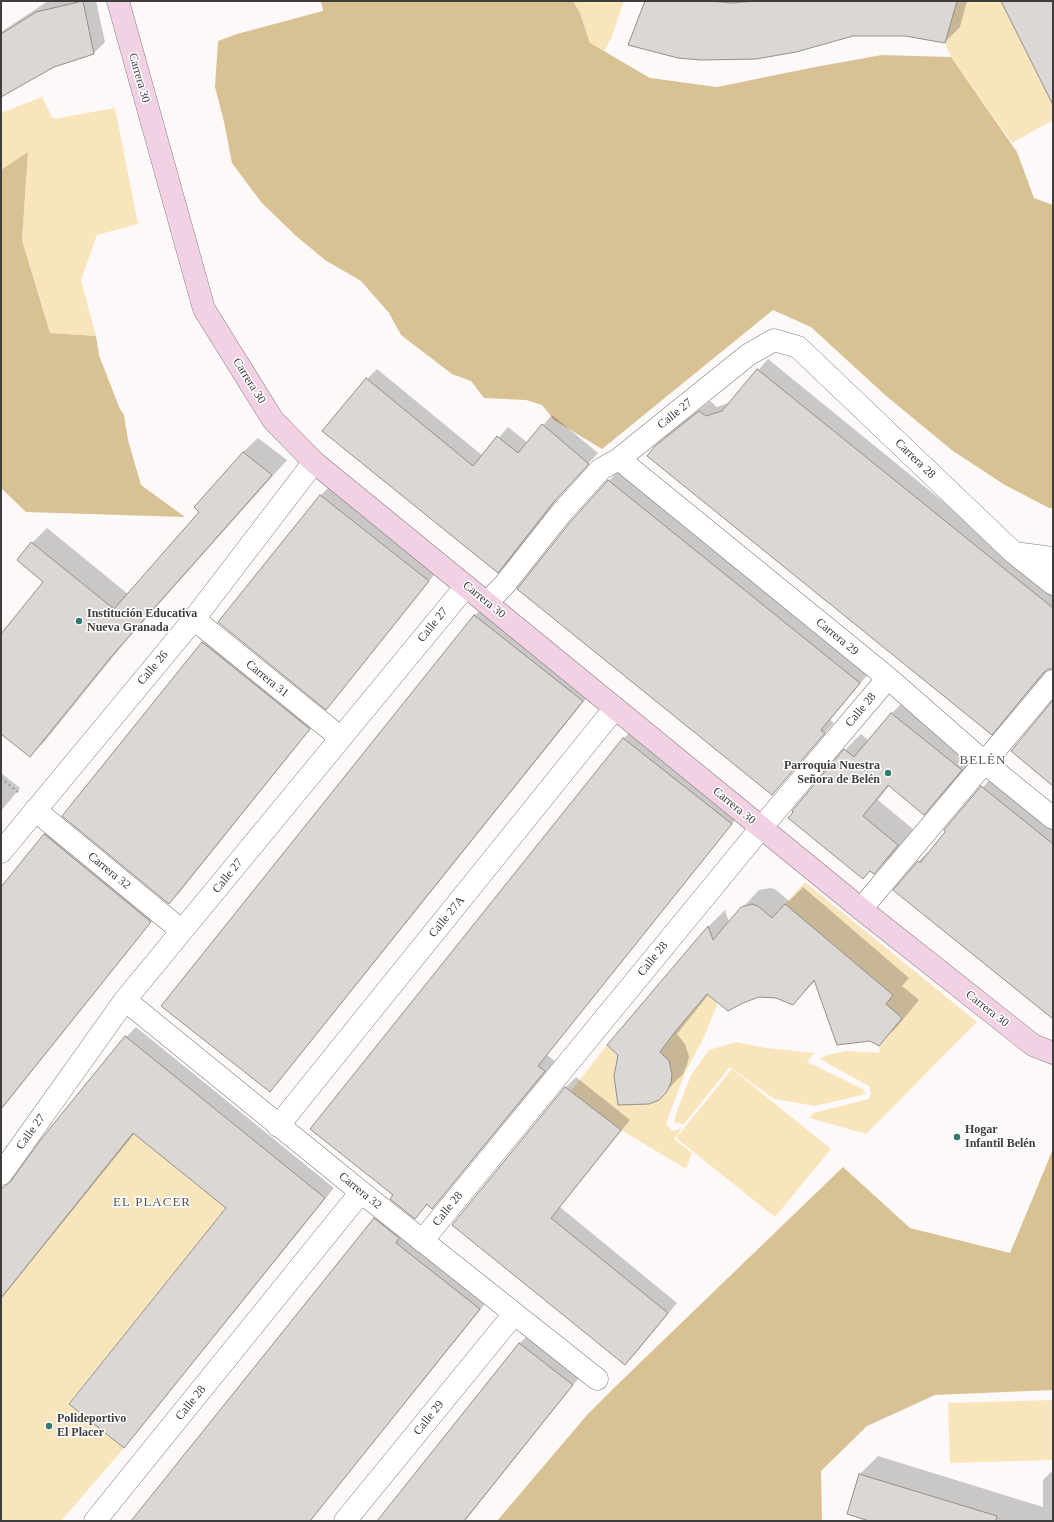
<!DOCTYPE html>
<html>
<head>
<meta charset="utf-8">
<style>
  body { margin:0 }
  #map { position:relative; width:1054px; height:1522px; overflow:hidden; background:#fdf9f9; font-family:Georgia,serif }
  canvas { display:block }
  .frame { position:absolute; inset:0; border:2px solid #3e3c3c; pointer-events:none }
</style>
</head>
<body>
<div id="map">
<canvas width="1054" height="1522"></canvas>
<div class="frame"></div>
</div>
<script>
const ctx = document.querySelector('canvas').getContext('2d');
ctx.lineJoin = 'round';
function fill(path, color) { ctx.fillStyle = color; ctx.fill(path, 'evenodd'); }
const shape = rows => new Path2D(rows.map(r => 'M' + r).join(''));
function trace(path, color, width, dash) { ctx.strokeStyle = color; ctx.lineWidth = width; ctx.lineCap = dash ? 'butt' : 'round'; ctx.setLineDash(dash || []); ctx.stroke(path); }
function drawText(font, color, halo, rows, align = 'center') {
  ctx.font = font + ' Georgia,serif'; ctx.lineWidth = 3; ctx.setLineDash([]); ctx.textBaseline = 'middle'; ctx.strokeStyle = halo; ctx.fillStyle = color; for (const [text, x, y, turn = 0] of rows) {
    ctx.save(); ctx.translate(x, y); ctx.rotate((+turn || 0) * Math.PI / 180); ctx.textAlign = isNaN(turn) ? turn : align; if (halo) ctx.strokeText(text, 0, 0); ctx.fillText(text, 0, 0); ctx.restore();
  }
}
const green = shape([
  [573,1,624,1,612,36,604,52,590,43,580,13],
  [957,1,1001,1,1043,86,1053,84,1053,120,1012,143,951,57,945,43],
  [42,97,53,119,115,108,138,224,97,235,81,280,96,336,50,333,22,240,28,153,1,170,1,113],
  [805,882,977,1022,866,1134,810,1118,813,1113,869,1099,871,1093,869,1086,820,1059,827,1055,847,1051,880,1053,879,1046,902,1018,886,1004,893,995,785,904],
  [707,994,718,1003,703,1039,685,1073,669,1115,666,1125,673,1131,682,1128,674,1139,692,1153,686,1169,621,1130,571,1091,607,1045,621,1057,616,1063,614,1076,615,1086,621,1095,669,1061,660,1052,674,1033],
  [736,1042,766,1048,814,1053,807,1062,863,1089,866,1094,815,1106,774,1099,730,1067,684,1124,674,1122,675,1117,691,1075,709,1050],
  [732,1069,831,1149,775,1217,676,1138],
  [133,1133,226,1208,69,1403,124,1448,61,1521,1,1521,1,1298],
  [1053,1400,1053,1460,950,1463,948,1403]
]);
const forest = shape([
  [321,1,573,1,580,13,590,43,650,78,717,87,815,67,882,55,951,57,1017,152,1034,198,1053,205,1053,508,1049,508,1005,485,953,451,885,395,811,327,773,310,602,449,554,420,542,405,526,400,484,398,471,381,452,374,401,335,389,313,361,281,325,260,295,235,261,202,232,163,224,122,215,87,218,41,237,34,323,11],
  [28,152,22,240,50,333,96,336,99,355,119,407,124,415,128,440,141,485,185,517,26,512,1,488,1,170],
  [1053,1149,1053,1390,935,1395,867,1426,821,1471,822,1521,497,1521,587,1415,617,1385,843,1167,910,1228,1010,1253]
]);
const shadow = shape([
  [48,1,96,1,105,42,94,53,53,66,1,96,1,32],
  [646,1,967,1,960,27,945,42,905,35],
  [768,359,1053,591,1053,668,1047,670,1001,723,656,447,666,436,710,401,717,407,731,402],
  [377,369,483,456,508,427,528,443,552,415,598,453,562,493,508,562,498,572,367,379],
  [258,438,287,460,125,642,45,741,30,756,1,733,1,636,45,582,18,560,32,543,47,528,128,594,201,511,243,452],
  [619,470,869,673,830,720,834,723,772,794,572,521],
  [331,485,438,570,336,698,326,708,219,622,321,495],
  [485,605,593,690,280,1080,270,1090,162,1005,475,615],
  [213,633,319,718,179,893,169,903,63,816,203,643],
  [908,697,977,754,940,797,924,813,890,785,878,800,913,829,890,857,874,873,793,811,845,750,861,734,869,741,892,713],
  [634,728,741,813,547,1055,555,1061,442,1197,432,1207,428,1204,415,1218,394,1194,311,1128,624,738],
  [1,773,20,788,1,811],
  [992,777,1053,826,1053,1018,918,862,928,852,929,852,947,832,945,830],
  [54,825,160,911,1,1110,1,889,44,835],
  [803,887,909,978,902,986,919,1000,896,1028,878,1045,815,981,793,1004,776,998,759,996,742,1002,709,994,677,1034,685,1044,689,1056,687,1065,683,1074,658,1099,619,1054,608,1045,709,926,725,910,729,922,759,890,770,888,775,889,789,901],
  [136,1027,334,1188,134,1436,124,1446,227,1208,135,1133,1,1299,1,1191,15,1176,126,1037],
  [576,1077,630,1120,560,1207,677,1303,635,1354,625,1364,453,1225,566,1087],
  [385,1209,489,1299,310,1521,133,1521,375,1219],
  [530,1333,582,1374,465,1521,378,1521,520,1343],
  [878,1456,1043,1507,1043,1480,1053,1470,1053,1521,872,1521,848,1514,860,1474]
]);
const building = shape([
  [83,1,94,54,54,67,1,97,1,34,36,12,83,1],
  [645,1,709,1,731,3,757,1,957,1,945,43,905,36,853,36,796,52,756,59,701,60,678,58,628,45,645,1],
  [1001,1,1053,1,1053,105,1001,1],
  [757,369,1053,608,1053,669,1048,669,1043,673,992,735,647,456,655,446,699,411,706,416,722,411,757,369],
  [366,378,473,466,497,436,518,453,542,424,589,464,552,504,498,573,322,431,366,378],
  [243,452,272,475,110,658,30,757,1,734,1,634,43,582,17,560,31,542,114,609,199,512,194,507,243,452],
  [608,480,860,683,821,730,825,733,772,795,517,589,572,520,608,480],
  [320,495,429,581,326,710,218,622,320,495],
  [474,615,583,701,270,1092,161,1006,474,615],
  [202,642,310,729,169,904,62,816,202,642],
  [1053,700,1053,786,1011,751,1053,700],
  [891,713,962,770,924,815,888,785,863,816,898,845,874,874,870,871,863,879,788,818,793,812,792,811,844,749,854,757,891,713],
  [623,738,732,824,538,1066,545,1071,432,1209,427,1204,415,1219,390,1199,393,1195,310,1129,623,738],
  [981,786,1053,844,1053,1019,893,890,918,861,920,863,945,832,944,830,981,786],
  [44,834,151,922,1,1109,1,887,44,834],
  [752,904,758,906,772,918,785,904,893,995,886,1004,902,1018,879,1046,870,1041,837,1045,814,980,793,1005,776,998,759,997,743,1003,728,1011,707,994,674,1033,660,1052,669,1061,672,1074,671,1083,666,1093,659,1100,649,1104,618,1105,614,1076,618,1055,607,1045,708,926,713,940,741,907,752,904],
  [125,1036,325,1198,124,1448,69,1404,226,1208,133,1133,1,1298,1,1189,11,1181,42,1138,125,1036],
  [565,1087,621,1130,551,1218,668,1313,625,1365,452,1225,565,1087],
  [374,1218,399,1238,396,1243,480,1309,310,1521,131,1521,374,1218],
  [519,1343,573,1385,556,1406,464,1521,377,1521,519,1343],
  [859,1474,997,1516,996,1521,869,1521,847,1514,859,1474]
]);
const path = shape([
  [1,778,19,793]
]);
const street = shape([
  [619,459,888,678,985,763,1053,818],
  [1014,553,1053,558],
  [487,603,505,584,562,512,601,469,619,459,748,355,774,340,798,347,1014,553,1053,584],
  [194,619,341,738],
  [35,810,182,931],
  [1,852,194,619,314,462],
  [861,909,1053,681],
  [125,1000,361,1192,597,1379],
  [278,1126,615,708],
  [1,1174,125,1000,466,586],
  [422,1241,761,828,888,678],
  [95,1521,361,1192],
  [345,1521,514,1314]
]);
const secondary = shape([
  [118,1,204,309,273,420,314,462,861,909,1033,1045,1053,1053]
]);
const markers = [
  [79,621,4,"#327971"],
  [888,773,4,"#327971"],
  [957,1137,4,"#327971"],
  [49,1426,4,"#327971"]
];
const streetNames = [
  ["Carrera 30",139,78,74],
  ["Carrera 30",249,381,58],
  ["Calle 27",675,414,-39],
  ["Carrera 28",915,459,44],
  ["Carrera 30",484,600,39],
  ["Calle 27",433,625,-51],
  ["Carrera 29",837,637,39],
  ["Calle 26",153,668,-50],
  ["Carrera 31",267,679,39],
  ["Calle 28",861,710,-50],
  ["Carrera 30",734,806,39],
  ["Carrera 32",109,871,39],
  ["Calle 27",228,876,-51],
  ["Calle 27A",447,917,-51],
  ["Calle 28",653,959,-51],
  ["Carrera 30",987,1009,38],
  ["Calle 27",31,1132,-54],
  ["Carrera 32",360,1191,39],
  ["Calle 28",448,1209,-51],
  ["Calle 28",191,1403,-51],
  ["Calle 29",429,1418,-51]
];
const poiNames = [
  ["Institución Educativa",87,614],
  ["Nueva Granada",87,628],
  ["Parroquia Nuestra",880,766,"right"],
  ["Señora de Belén",880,780,"right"],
  ["Hogar",965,1130],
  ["Infantil Belén",965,1144],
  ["Polideportivo",57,1419],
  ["El Placer",57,1433]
];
const neighbourhoodNames = [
  ["BELÉN",983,761],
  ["EL PLACER",152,1203]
];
fill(green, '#f9e5bc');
fill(forest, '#d8c294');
fill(shadow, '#0003');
fill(building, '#dad7d4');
trace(building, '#938f8d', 1);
trace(street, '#817d7d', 23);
trace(secondary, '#817d7d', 23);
trace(path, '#a29f9f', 2.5, [2, 3]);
trace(street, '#fff', 22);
trace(secondary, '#f3d1e5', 22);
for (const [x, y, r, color] of markers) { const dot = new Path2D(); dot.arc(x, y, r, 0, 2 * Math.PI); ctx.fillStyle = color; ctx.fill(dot); trace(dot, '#fff', 1.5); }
drawText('12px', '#3e3c3c', '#fff', streetNames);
drawText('bold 12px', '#3e3c3c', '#fff', poiNames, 'left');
ctx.letterSpacing = '1px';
drawText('13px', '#585555', '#fff', neighbourhoodNames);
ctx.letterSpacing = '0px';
</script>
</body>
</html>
